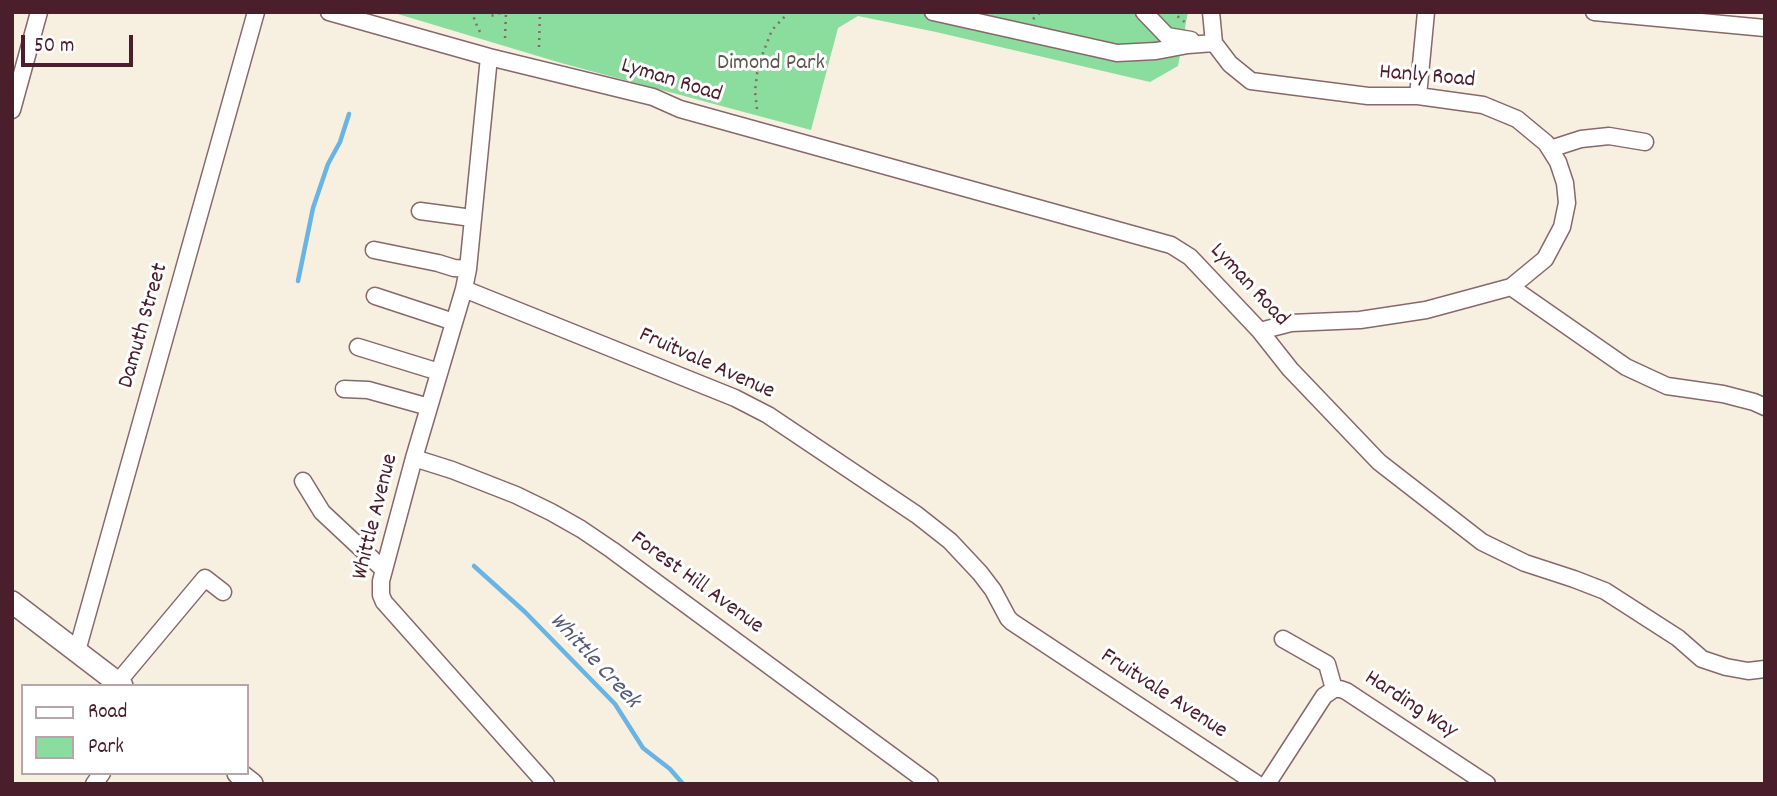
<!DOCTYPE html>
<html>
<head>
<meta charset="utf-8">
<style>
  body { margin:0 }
  #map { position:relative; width:1777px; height:796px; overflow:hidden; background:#f7f0e1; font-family:Dekko,sans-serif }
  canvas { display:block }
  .frame { position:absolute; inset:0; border:14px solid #4a1f2b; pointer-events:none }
  .legend { position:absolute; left:21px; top:684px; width:228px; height:91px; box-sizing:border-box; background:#fff; border:2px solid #b7a5aa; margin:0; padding:9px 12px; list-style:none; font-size:21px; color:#4a1f2b }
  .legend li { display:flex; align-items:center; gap:14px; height:35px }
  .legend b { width:35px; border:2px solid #b7a5aa }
  .scale { position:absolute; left:21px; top:35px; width:112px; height:32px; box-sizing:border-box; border:4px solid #4a1f2b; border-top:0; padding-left:9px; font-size:21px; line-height:24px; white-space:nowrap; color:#4a1f2b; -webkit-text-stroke:5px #fff; paint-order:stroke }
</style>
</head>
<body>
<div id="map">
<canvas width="1777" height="796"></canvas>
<div class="frame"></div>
<ul class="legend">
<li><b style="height:9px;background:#fff"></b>Road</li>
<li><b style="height:19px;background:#8add9d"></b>Park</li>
</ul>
<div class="scale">50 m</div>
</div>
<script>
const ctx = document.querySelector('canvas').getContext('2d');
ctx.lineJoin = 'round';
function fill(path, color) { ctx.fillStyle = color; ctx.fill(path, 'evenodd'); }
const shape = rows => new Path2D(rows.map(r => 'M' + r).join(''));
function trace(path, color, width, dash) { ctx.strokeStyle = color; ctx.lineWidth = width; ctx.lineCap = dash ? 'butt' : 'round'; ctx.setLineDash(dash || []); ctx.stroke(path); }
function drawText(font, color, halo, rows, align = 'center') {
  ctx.font = font + ' Dekko,sans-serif'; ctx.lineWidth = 6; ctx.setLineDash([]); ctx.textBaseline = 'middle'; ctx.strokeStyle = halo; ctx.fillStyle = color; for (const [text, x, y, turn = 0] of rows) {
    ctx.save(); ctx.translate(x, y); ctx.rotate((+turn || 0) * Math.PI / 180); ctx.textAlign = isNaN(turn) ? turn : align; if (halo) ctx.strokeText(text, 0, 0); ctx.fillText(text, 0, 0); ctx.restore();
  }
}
const green = shape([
  [391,12,1188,12,1178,66,1150,82,936,32,858,16,838,28,811,130,561,63]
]);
const stream = shape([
  [298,281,313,208,328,164,340,142,349,114],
  [474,566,525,612,615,704,643,748,670,769,683,784]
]);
const path = shape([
  [479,12,475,16,474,19,480,32],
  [486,12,491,16,503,12],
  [1172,12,1186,23],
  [1033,19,1041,12],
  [505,38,506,12],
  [539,47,540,12],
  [757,109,755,91,758,66,772,30,789,12]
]);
const minor = shape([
  [329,12,489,57,653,97,680,109,1171,245,1190,257,1260,331,1290,369,1379,462,1482,542,1525,563,1574,579,1605,591,1678,638,1702,659,1726,667,1748,671,1765,669],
  [933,12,1117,53,1156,51,1188,45,1214,43],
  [1144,12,1167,36,1191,40],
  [1211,12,1214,43,1230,64,1251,81,1368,96,1418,96,1483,105,1517,119,1546,143,1558,162,1565,183,1567,203,1562,227,1545,259,1511,287],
  [1594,12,1765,28],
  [489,57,468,269,464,289,735,398,768,415,917,515,950,541,980,573,993,590,1008,618,1012,622,1257,784],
  [1418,96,1426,12],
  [12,110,39,12],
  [1550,149,1581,139,1609,136,1645,142],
  [420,211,472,218],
  [374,250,438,263,454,268,468,269],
  [464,289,414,458,381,581,381,595,384,602,546,784],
  [375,296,454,322],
  [1260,331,1291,323,1360,320,1426,310,1511,287,1626,367,1667,386,1723,394,1754,402,1765,407],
  [358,347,439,372],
  [344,389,368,390,429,407],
  [414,458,452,470,516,495,551,512,581,529,612,550,930,784],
  [303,481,322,512,384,570],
  [1283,639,1327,664,1334,689],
  [77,651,256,12],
  [118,682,205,578,223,592],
  [94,784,102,773],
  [1267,784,1324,696,1334,689,1340,689,1346,691,1487,784]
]);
const major = shape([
  [12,602,122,686],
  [238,773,252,784]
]);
const parkNames = [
  ["Dimond Park",771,65]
];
const streetNames = [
  ["Hanly Road",1427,78,5],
  ["Lyman Road",671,82,17],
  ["Lyman Road",1248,286,47],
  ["Damuth Street",145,326,-74],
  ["Fruitvale Avenue",706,365,24],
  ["Whittle Avenue",377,517,-76],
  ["Forest Hill Avenue",696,584,36],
  ["Fruitvale Avenue",1163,695,33],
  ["Harding Way",1410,706,33]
];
const waterNames = [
  ["Whittle Creek",593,662,47]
];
fill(green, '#8add9d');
trace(stream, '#6ab4e3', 4.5);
trace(minor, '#87686b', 19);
trace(major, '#87686b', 24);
trace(path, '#87686b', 2.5, [2, 5]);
trace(minor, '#fff', 16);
trace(major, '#fff', 21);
drawText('23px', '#5d584d', '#fff', parkNames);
drawText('23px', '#4a1f2b', '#fff', streetNames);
drawText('italic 24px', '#575b75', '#fff', waterNames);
</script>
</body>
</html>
